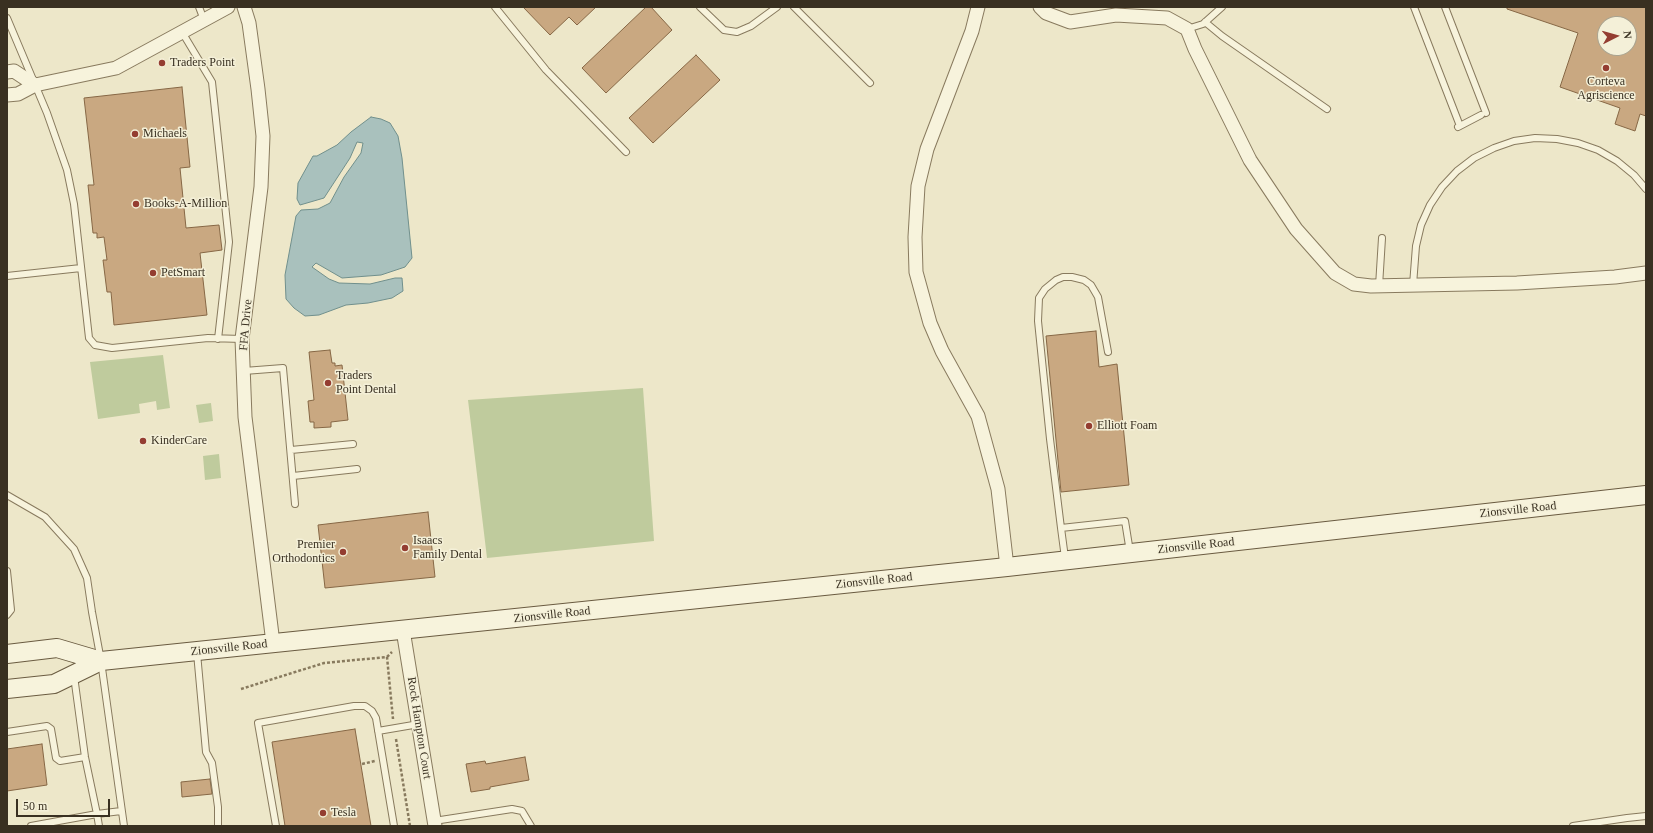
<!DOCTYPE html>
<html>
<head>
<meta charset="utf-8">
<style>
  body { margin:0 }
  #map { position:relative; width:1653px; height:833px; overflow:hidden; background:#ede7c9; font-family:Georgia,serif }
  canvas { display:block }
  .frame { position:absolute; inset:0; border:8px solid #393021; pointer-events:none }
  .north { position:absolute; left:1597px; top:16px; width:40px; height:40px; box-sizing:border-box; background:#f4f0d8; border:1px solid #a9a38f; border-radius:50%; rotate:84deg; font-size:11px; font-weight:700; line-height:16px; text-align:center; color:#393021 }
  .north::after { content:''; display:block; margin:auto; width:14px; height:18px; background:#943d31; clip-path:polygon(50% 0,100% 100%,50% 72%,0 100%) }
  .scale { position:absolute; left:16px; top:799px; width:94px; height:18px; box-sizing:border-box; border:2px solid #393021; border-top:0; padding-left:5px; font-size:12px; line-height:14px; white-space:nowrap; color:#393021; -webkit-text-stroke:3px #f4f0d8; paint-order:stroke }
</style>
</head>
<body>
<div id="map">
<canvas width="1653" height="833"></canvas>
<div class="frame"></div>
<div class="north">N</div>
<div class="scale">50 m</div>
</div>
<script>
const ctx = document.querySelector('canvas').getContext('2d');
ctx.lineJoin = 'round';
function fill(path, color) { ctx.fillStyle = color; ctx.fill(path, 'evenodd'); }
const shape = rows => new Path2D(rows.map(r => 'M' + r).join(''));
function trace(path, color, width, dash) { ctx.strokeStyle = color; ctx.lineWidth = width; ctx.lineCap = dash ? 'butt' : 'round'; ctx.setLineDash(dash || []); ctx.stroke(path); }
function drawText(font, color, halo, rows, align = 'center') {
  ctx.font = font + ' Georgia,serif'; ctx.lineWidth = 3; ctx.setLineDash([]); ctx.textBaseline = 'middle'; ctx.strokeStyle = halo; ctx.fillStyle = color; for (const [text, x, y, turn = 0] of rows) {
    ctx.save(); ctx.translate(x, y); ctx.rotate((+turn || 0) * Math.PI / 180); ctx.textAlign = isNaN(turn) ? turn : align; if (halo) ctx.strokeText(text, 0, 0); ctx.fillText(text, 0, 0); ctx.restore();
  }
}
const green = shape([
  [163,355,170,408,157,410,156,401,139,404,140,413,98,419,90,362],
  [643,388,654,541,487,558,468,400],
  [211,403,213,421,199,423,196,405],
  [219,454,221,478,205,480,203,456]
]);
const water = shape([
  [371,117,381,119,390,123,398,136,402,158,412,258,405,267,381,275,342,278,316,263,312,267,329,279,339,283,370,284,395,278,402,278,403,291,392,298,368,303,346,305,319,315,305,316,294,308,286,299,285,275,296,216,301,210,318,209,330,203,344,177,361,153,363,143,357,142,350,158,324,198,300,205,297,199,298,183,313,156,317,156,337,145,351,132,371,117]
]);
const building = shape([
  [523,7,596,7,577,25,569,17,550,35,523,7],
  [646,7,651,7,672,30,606,93,582,68,646,7],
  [1507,7,1646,7,1646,116,1640,114,1635,131,1615,124,1620,108,1560,87,1578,33,1507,9,1507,7],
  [1605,24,1629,24,1629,48,1605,48,1605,24],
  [696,55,720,80,653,143,629,118,696,55],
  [182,87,190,167,180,168,186,228,219,225,222,250,200,253,207,315,114,325,111,292,107,292,103,260,107,260,104,237,97,238,97,233,93,233,88,185,94,185,84,98,182,87],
  [1096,331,1099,367,1117,364,1129,485,1061,492,1046,336,1096,331],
  [330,350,332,363,335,363,335,366,342,365,348,420,331,422,331,427,314,428,314,422,310,422,308,401,314,400,309,352,330,350],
  [428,512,435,577,325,588,318,525,428,512],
  [355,729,371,826,285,826,272,742,355,729],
  [42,744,47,785,7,791,7,749,42,744],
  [525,757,529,780,490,787,490,789,471,792,466,764,485,761,486,764,525,757],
  [210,779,212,794,182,797,181,782,210,779]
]);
const path = shape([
  [387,657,392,652],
  [241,689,324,663,387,657,393,719],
  [396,739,410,826],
  [362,764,375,761]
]);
const service = shape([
  [199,7,204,20],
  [495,7,546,70,626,152],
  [700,7,724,30,737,32,751,26,777,7],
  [794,7,870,83],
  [1414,7,1460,126],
  [1445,7,1486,113],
  [7,18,47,113,67,170,74,204,89,338,95,345,112,348,208,338,242,339],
  [1205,22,1222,36,1327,109],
  [1187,29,1203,24,1222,7],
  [182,32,212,82,229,242,218,339],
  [1458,127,1481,115],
  [7,276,81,268],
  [1413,285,1416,246,1421,225,1430,205,1442,187,1457,171,1474,158,1494,148,1514,141,1535,138,1557,139,1578,143,1598,150,1617,161,1634,175,1646,189],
  [1379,286,1382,238],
  [244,371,283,368,295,504],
  [291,450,353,444],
  [293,476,357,469],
  [7,495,45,517,74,549,87,578,92,612,101,661,124,826],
  [1061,528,1050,439,1038,321,1039,298,1045,289,1056,280,1063,277,1072,277,1084,280,1091,285,1098,297,1108,352],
  [1065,558,1061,528,1125,521,1130,552],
  [7,571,11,610,7,615],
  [197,653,206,752,212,763,218,807,218,826],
  [378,731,419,724],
  [7,732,47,726,51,729,56,758,60,761,85,757],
  [434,821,512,809,522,811,531,826],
  [31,826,97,814,85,757,74,676],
  [99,826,97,814,121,811],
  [276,826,258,723,354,706,365,706,372,711,376,718,394,826],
  [1573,826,1627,818,1646,816]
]);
const minor = shape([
  [244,7,249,23,258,89,263,136,261,187,242,339,245,417,273,643],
  [978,7,972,31,927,149,918,186,915,237,916,272,930,323,942,351,978,416,998,489,1007,567],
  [1040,7,1046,13,1070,22,1116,15,1167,18,1187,29,1195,49,1250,160,1296,229,1335,273,1354,284,1371,286,1517,283,1615,277,1646,273],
  [7,72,14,71,35,85],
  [7,95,18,94,35,85,116,68,228,7],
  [403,630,435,826]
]);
const secondary = shape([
  [7,654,57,648,101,661],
  [7,689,54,684,101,661,1007,567,1646,495]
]);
const markers = [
  [162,63,4,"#943d31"],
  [1606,68,4,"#943d31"],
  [135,134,4,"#943d31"],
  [136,204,4,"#943d31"],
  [153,273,4,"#943d31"],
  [328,383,4,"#943d31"],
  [1089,426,4,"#943d31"],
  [143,441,4,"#943d31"],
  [405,548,4,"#943d31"],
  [343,552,4,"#943d31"],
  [323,813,4,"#943d31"]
];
const poiNames = [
  ["Traders Point",170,63],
  ["Corteva",1606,82,"center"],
  ["Agriscience",1606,96,"center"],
  ["Michaels",143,134],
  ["Books-A-Million",144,204],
  ["PetSmart",161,273],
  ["Traders",336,376],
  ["Point Dental",336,390],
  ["Elliott Foam",1097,426],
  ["KinderCare",151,441],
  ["Isaacs",413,541],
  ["Family Dental",413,555],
  ["Premier",335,545,"right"],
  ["Orthodontics",335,559,"right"],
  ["Tesla",331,813]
];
const streetNames = [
  ["FFA Drive",246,325,-85],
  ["Zionsville Road",1518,510,-6],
  ["Zionsville Road",1196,546,-6],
  ["Zionsville Road",874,581,-6],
  ["Zionsville Road",552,615,-6],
  ["Zionsville Road",229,648,-6],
  ["Rock Hampton Court",419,728,81]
];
fill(green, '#bfcb9d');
fill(water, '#a9c1bd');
trace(water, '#708f8c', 1);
fill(building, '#c9a881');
trace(building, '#866745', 1);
trace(service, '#887a5e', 8);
trace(minor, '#887a5e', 15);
trace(secondary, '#6a5b41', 20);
trace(path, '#887a5e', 2.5, [3, 2]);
trace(service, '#f7f3dc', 6);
trace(minor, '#f7f3dc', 13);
trace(secondary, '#f7f3dc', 18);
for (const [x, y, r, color] of markers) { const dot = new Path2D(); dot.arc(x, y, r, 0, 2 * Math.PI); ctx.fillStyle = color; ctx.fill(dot); trace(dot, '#f4f0d8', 1.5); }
drawText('12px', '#393021', '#f4f0d8', poiNames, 'left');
drawText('12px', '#393021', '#f4f0d8', streetNames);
</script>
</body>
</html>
